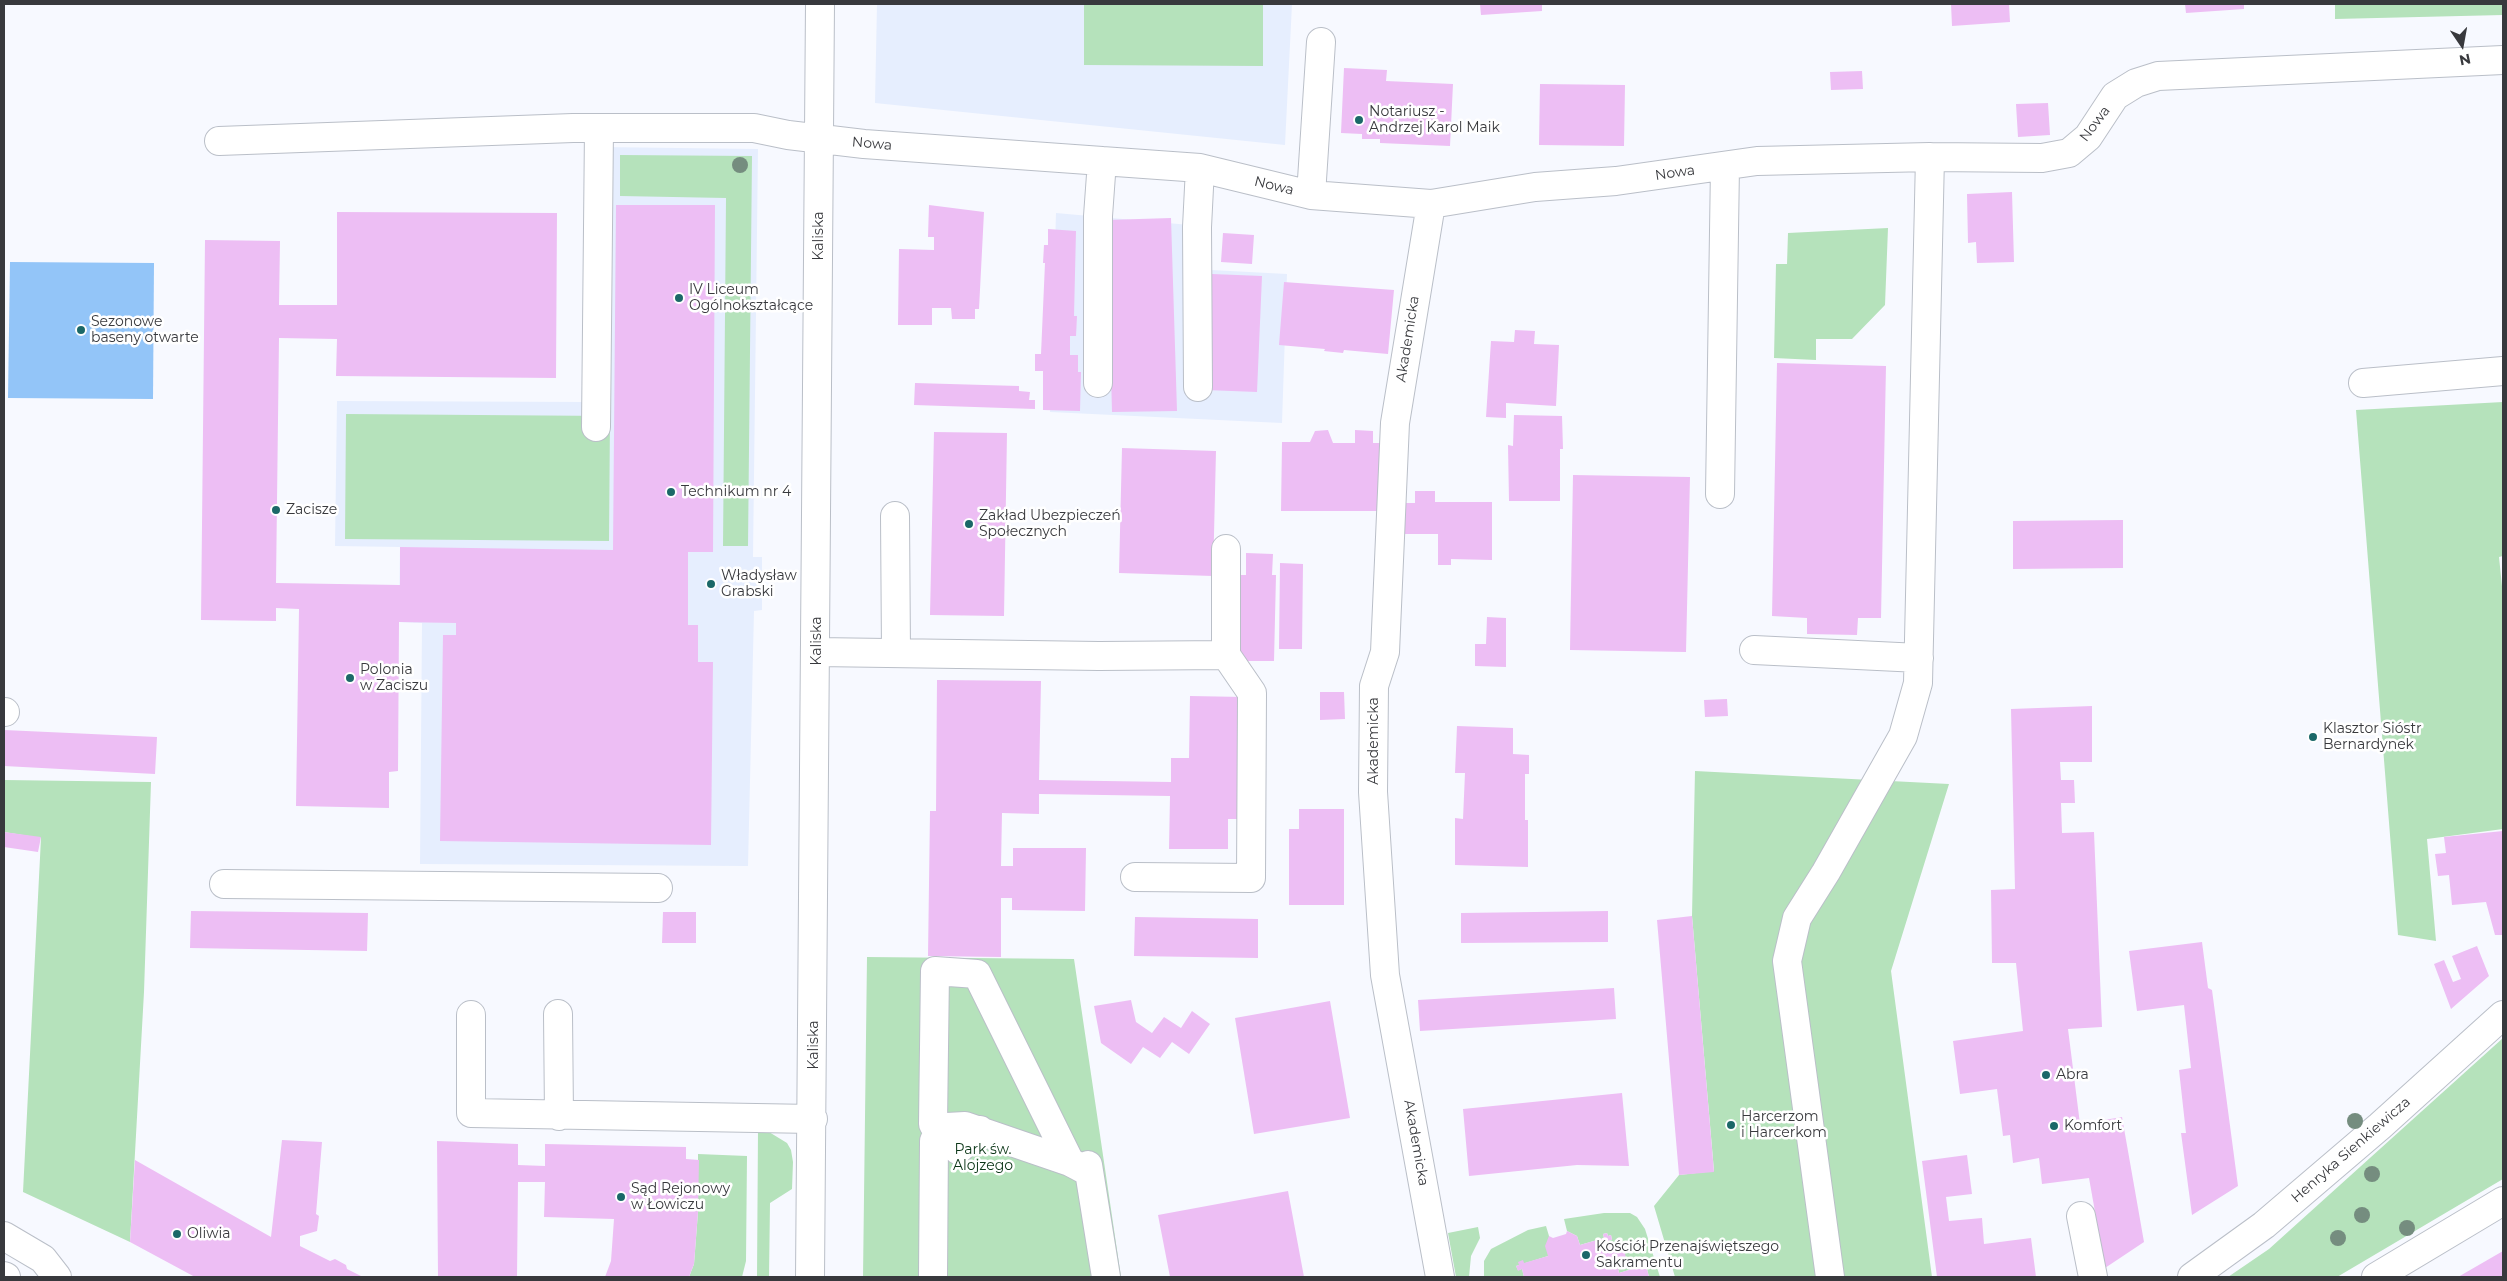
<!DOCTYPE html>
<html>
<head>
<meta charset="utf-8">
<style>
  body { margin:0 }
  #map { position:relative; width:2507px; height:1281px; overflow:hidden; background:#f7f9ff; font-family:Montserrat,sans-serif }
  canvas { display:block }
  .frame { position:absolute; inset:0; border:5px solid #38393d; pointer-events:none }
  .north { position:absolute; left:2437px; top:20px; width:50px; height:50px; -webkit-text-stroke:4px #fff; paint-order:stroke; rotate:168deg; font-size:14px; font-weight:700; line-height:20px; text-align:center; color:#38393d }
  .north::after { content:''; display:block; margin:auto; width:18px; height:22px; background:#38393d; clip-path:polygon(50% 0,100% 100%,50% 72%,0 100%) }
</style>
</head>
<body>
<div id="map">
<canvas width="2507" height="1281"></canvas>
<div class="frame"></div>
<div class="north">N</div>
</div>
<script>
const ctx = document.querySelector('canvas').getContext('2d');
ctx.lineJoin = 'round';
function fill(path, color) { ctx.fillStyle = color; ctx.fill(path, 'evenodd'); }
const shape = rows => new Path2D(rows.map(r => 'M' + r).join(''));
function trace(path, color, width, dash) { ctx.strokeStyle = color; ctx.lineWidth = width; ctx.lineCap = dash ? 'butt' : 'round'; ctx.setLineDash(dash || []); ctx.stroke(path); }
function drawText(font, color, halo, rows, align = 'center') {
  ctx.font = font + ' Montserrat,sans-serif'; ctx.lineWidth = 5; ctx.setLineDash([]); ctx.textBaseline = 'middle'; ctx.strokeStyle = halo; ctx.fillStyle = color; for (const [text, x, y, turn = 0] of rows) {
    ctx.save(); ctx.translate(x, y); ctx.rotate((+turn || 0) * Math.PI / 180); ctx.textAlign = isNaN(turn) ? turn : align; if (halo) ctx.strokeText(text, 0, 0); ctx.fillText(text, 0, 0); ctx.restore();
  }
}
const built = shape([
  [877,4,1292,4,1285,145,875,103],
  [599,147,758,149,753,557,762,557,762,610,754,611,748,866,420,864,422,623,399,622,400,547,335,546,337,401,586,402],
  [1056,213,1212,227,1211,270,1287,274,1282,423,1050,412]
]);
const green = shape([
  [1084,4,1263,4,1263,66,1084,65],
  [2335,4,2503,4,2503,15,2335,19],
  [620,155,752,156,748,546,723,546,726,198,620,196],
  [1888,228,1885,305,1852,339,1816,339,1816,360,1774,358,1776,264,1787,264,1788,233],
  [2503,402,2503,556,2499,557,2503,596,2503,829,2427,839,2436,941,2398,935,2356,410],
  [346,414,610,416,609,541,345,539],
  [1695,771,1949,784,1891,971,1932,1277,1675,1277,1654,1206,1679,1175,1714,1171,1692,916],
  [4,780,151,782,144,992,130,1242,23,1192,41,838,4,832],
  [867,957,1074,959,1121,1277,863,1277],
  [2503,1038,2503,1179,2337,1277,2228,1277,2269,1249],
  [758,1130,769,1132,787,1143,791,1150,793,1162,792,1189,770,1203,769,1277,757,1277],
  [698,1154,747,1156,746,1261,742,1277,689,1277,694,1264,698,1212],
  [1604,1213,1630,1213,1637,1217,1645,1229,1660,1277,1649,1277,1647,1269,1649,1265,1645,1263,1642,1266,1619,1273,1617,1264,1626,1260,1623,1246,1620,1244,1617,1248,1612,1249,1609,1240,1612,1240,1611,1235,1608,1236,1607,1233,1603,1234,1604,1238,1580,1245,1577,1236,1567,1231,1564,1219],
  [1546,1226,1549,1236,1548,1256,1516,1266,1518,1270,1522,1269,1524,1277,1484,1277,1484,1261,1491,1249,1528,1230],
  [1478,1227,1480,1238,1471,1256,1469,1277,1456,1277,1448,1233]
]);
const water = shape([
  [10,262,154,263,153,399,8,398]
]);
const building = shape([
  [1480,4,1542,4,1542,11,1481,15],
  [1951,4,2009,4,2010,22,1952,26],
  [2185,4,2244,4,2244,9,2186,13],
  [1344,68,1387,70,1386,81,1453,84,1450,146,1380,143,1380,139,1362,139,1362,134,1341,133],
  [1862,71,1863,89,1831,90,1830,72],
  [1540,84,1625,85,1624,146,1539,145],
  [2048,103,2050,135,2018,137,2016,104],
  [2012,192,2014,262,1977,263,1976,242,1968,243,1967,194],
  [616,205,715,205,713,552,688,552,688,625,698,625,698,662,713,662,711,845,440,841,443,635,456,635,456,623,399,622,398,771,389,772,389,808,296,806,299,609,276,608,276,621,201,620,205,240,280,241,279,305,337,305,337,212,557,213,556,378,336,376,337,339,279,338,276,583,400,585,400,547,613,550],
  [929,205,984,212,979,309,975,309,975,319,952,319,951,308,932,308,932,325,898,325,899,249,934,250,934,237,928,237],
  [1171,218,1177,411,1112,412,1107,220],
  [1048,229,1076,231,1074,316,1077,316,1076,336,1070,336,1070,355,1078,355,1078,372,1081,372,1080,411,1043,410,1043,371,1035,371,1035,354,1041,354,1045,263,1043,263,1044,245,1048,245],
  [1223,233,1254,235,1252,264,1221,262],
  [1212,274,1262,276,1257,392,1206,390],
  [1284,282,1394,290,1388,354,1344,350,1343,353,1324,351,1325,349,1279,345],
  [1515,330,1535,331,1534,344,1559,345,1556,406,1506,403,1506,418,1486,417,1491,341,1514,342],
  [1777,363,1886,366,1881,618,1858,618,1857,635,1807,634,1807,618,1772,616],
  [915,383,1019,386,1019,391,1030,392,1029,400,1035,400,1035,409,914,405],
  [1514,415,1562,416,1563,449,1560,449,1560,501,1509,501,1508,445,1513,446],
  [1328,430,1333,443,1355,443,1355,430,1373,431,1373,443,1382,443,1381,511,1281,511,1282,442,1310,442,1315,431],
  [934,432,1007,433,1004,616,930,615],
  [1122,448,1216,451,1213,576,1119,573],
  [1573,475,1690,477,1686,652,1570,650],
  [1415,491,1435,491,1435,502,1492,502,1492,560,1451,559,1451,565,1438,565,1438,534,1404,534,1404,503,1415,503],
  [2123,520,2123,568,2013,569,2013,521],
  [1246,553,1273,554,1272,575,1276,575,1274,661,1240,661,1241,575,1246,575],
  [1280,563,1303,564,1302,649,1279,649],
  [1487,617,1506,618,1506,667,1475,666,1475,644,1486,644],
  [937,680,1041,681,1039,780,1171,782,1171,758,1189,758,1190,696,1244,697,1242,819,1228,819,1228,849,1169,849,1170,796,1039,794,1039,814,1002,813,1001,866,1013,866,1013,848,1086,848,1085,911,1012,910,1012,898,1001,898,1001,957,928,956,930,811,936,811],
  [1320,692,1344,692,1345,719,1320,720],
  [1727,699,1728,716,1705,717,1704,700],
  [2092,706,2092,762,2060,762,2061,780,2074,780,2075,803,2061,803,2062,833,2094,832,2102,1027,2068,1029,2080,1124,2122,1117,2144,1242,2105,1268,2089,1178,2042,1184,2039,1158,2013,1163,2010,1135,2003,1136,1997,1089,1960,1094,1953,1041,2023,1031,2016,963,1992,963,1991,890,2015,889,2011,709],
  [1457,726,1513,728,1513,754,1529,755,1529,774,1525,774,1525,820,1528,820,1528,867,1455,865,1455,818,1463,819,1465,773,1455,773],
  [4,730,157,737,155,774,4,766],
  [1299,809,1344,809,1344,905,1289,905,1289,829,1299,829],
  [2503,831,2503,935,2495,935,2486,902,2452,905,2449,875,2438,876,2435,854,2446,853,2444,837],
  [4,832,41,837,38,852,4,847],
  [191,911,368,913,367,951,190,948],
  [1608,911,1608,942,1461,943,1461,913],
  [663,912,696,912,696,943,662,943],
  [1692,916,1714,1172,1679,1175,1657,920],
  [1135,917,1258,919,1258,958,1134,956],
  [2202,942,2208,988,2212,990,2238,1186,2192,1215,2181,1133,2186,1133,2179,1070,2191,1068,2184,1005,2137,1011,2129,951],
  [2477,946,2489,976,2451,1009,2434,964,2444,960,2453,982,2461,979,2452,956],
  [1614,988,1616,1019,1420,1031,1418,1000],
  [1131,1000,1136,1022,1152,1033,1164,1017,1181,1028,1192,1011,1210,1024,1189,1054,1172,1042,1160,1058,1143,1047,1131,1064,1101,1043,1094,1006],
  [1330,1001,1350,1118,1254,1134,1235,1018],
  [1622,1093,1629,1166,1577,1165,1469,1176,1463,1109],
  [282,1140,322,1142,316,1214,319,1216,317,1231,300,1236,300,1246,330,1261,335,1259,346,1265,347,1269,363,1277,195,1277,130,1242,135,1160,271,1237],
  [437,1141,518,1144,518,1165,545,1166,545,1144,686,1147,686,1159,699,1160,698,1212,694,1264,689,1277,605,1277,611,1261,614,1219,544,1217,545,1182,518,1182,517,1277,438,1277],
  [1967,1155,1972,1194,1946,1197,1949,1221,1982,1218,1984,1244,2031,1238,2036,1277,1937,1277,1922,1161],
  [1288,1191,1304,1277,1170,1277,1158,1215],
  [1567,1231,1577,1236,1580,1245,1604,1238,1603,1234,1607,1233,1608,1236,1611,1235,1612,1240,1609,1240,1612,1249,1617,1248,1620,1244,1624,1246,1626,1260,1629,1262,1625,1265,1617,1264,1619,1273,1642,1266,1644,1263,1649,1265,1647,1269,1649,1277,1524,1277,1522,1269,1518,1271,1516,1266,1519,1265,1518,1262,1523,1260,1524,1263,1548,1256,1545,1246,1549,1236,1553,1238,1566,1234],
  [2503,1251,2503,1277,2458,1277]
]);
const minor = shape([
  [219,141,573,128,754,128,788,135,864,144,1200,168,1311,195,1431,204,1535,187,1616,181,1757,161,1930,157,2042,158,2069,153,2088,137,2115,96,2136,83,2158,76,2503,60],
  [1311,195,1321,42],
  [1431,204,1395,423,1385,652,1374,686,1373,792,1385,975,1440,1277],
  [1098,383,1098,216,1102,161],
  [2363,383,2503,371],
  [1198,387,1197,227,1200,168],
  [596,427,599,128],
  [1720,494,1725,166],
  [895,516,896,653],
  [1754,650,1919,658],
  [817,652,1099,656,1226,655,1226,549],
  [4,712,5,712],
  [1135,877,1251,878,1252,693,1226,655],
  [224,884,658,888],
  [558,1014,559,1116],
  [471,1015,471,1113,813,1119],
  [938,1132,933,1124,935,971,977,974,1070,1162],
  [958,1150,980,1130],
  [1088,1165,1106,1277],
  [2081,1216,2093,1277],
  [4,1236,43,1259,57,1277],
  [4,1276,6,1277],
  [810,1277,820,4],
  [933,1277,934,1141,938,1132,947,1127,965,1126,1070,1162,1089,1172],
  [1830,1277,1787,961,1797,918,1826,872,1903,736,1918,683,1930,157],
  [2192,1277,2264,1225,2380,1126,2503,1015],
  [2376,1277,2503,1201]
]);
const trees = [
  [740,165],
  [2355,1121],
  [2372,1174],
  [2362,1215],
  [2407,1228],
  [2338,1238]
];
const markers = [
  [1359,120,5,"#1b6868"],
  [679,298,5,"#1b6868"],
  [81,330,5,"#1b6868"],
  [671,492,5,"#1b6868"],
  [276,510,5,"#1b6868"],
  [969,524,5,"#1b6868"],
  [711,584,5,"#1b6868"],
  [350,678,5,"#1b6868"],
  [2313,737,5,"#1b6868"],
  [2046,1075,5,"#1b6868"],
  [1731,1125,5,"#1b6868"],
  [2054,1126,5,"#1b6868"],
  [621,1197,5,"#1b6868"],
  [177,1234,5,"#1b6868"],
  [1586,1255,5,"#1b6868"]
];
const poiNames = [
  ["Notariusz -",1369,112],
  ["Andrzej Karol Maik",1369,128],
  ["IV Liceum",689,290],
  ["Ogólnokształcące",689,306],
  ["Sezonowe",91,322],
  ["baseny otwarte",91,338],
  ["Technikum nr 4",681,492],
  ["Zacisze",286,510],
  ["Zakład Ubezpieczeń",979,516],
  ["Społecznych",979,532],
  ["Władysław",721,576],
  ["Grabski",721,592],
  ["Polonia",360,670],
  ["w Zaciszu",360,686],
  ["Klasztor Sióstr",2323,729],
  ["Bernardynek",2323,745],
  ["Abra",2056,1075],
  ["Harcerzom",1741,1117],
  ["i Harcerkom",1741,1133],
  ["Komfort",2064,1126],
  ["Sąd Rejonowy",631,1189],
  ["w Łowiczu",631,1205],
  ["Oliwia",187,1234],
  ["Kościół Przenajświętszego",1596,1247],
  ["Sakramentu",1596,1263]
];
const streetNames = [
  ["Nowa",2095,124,-53],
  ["Nowa",872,144,5],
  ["Nowa",1675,173,-8],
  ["Nowa",1274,186,14],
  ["Kaliska",819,236,-90],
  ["Akademicka",1408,339,-81],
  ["Kaliska",817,641,-90],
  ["Akademicka",1374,741,-90],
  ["Kaliska",814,1045,-90],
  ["Akademicka",1416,1143,80],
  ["Henryka Sienkiewicza",2351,1150,-41]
];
const parkNames = [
  ["Park św.",983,1150],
  ["Alojzego",983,1166]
];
fill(built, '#e6eefe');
fill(green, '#b5e2bb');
fill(water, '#93c5f8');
fill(building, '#edbef4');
trace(minor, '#babfc8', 30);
trace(minor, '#fff', 28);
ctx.fillStyle = '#758d7f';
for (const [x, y] of trees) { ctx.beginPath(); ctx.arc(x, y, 8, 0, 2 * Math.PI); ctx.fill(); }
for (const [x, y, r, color] of markers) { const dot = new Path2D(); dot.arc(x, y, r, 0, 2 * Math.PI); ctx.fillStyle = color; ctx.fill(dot); trace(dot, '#fff', 2); }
drawText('14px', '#38393d', '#fff', poiNames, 'left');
drawText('14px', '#38393d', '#fff', streetNames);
drawText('14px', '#0a3516', '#fff', parkNames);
</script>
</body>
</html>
